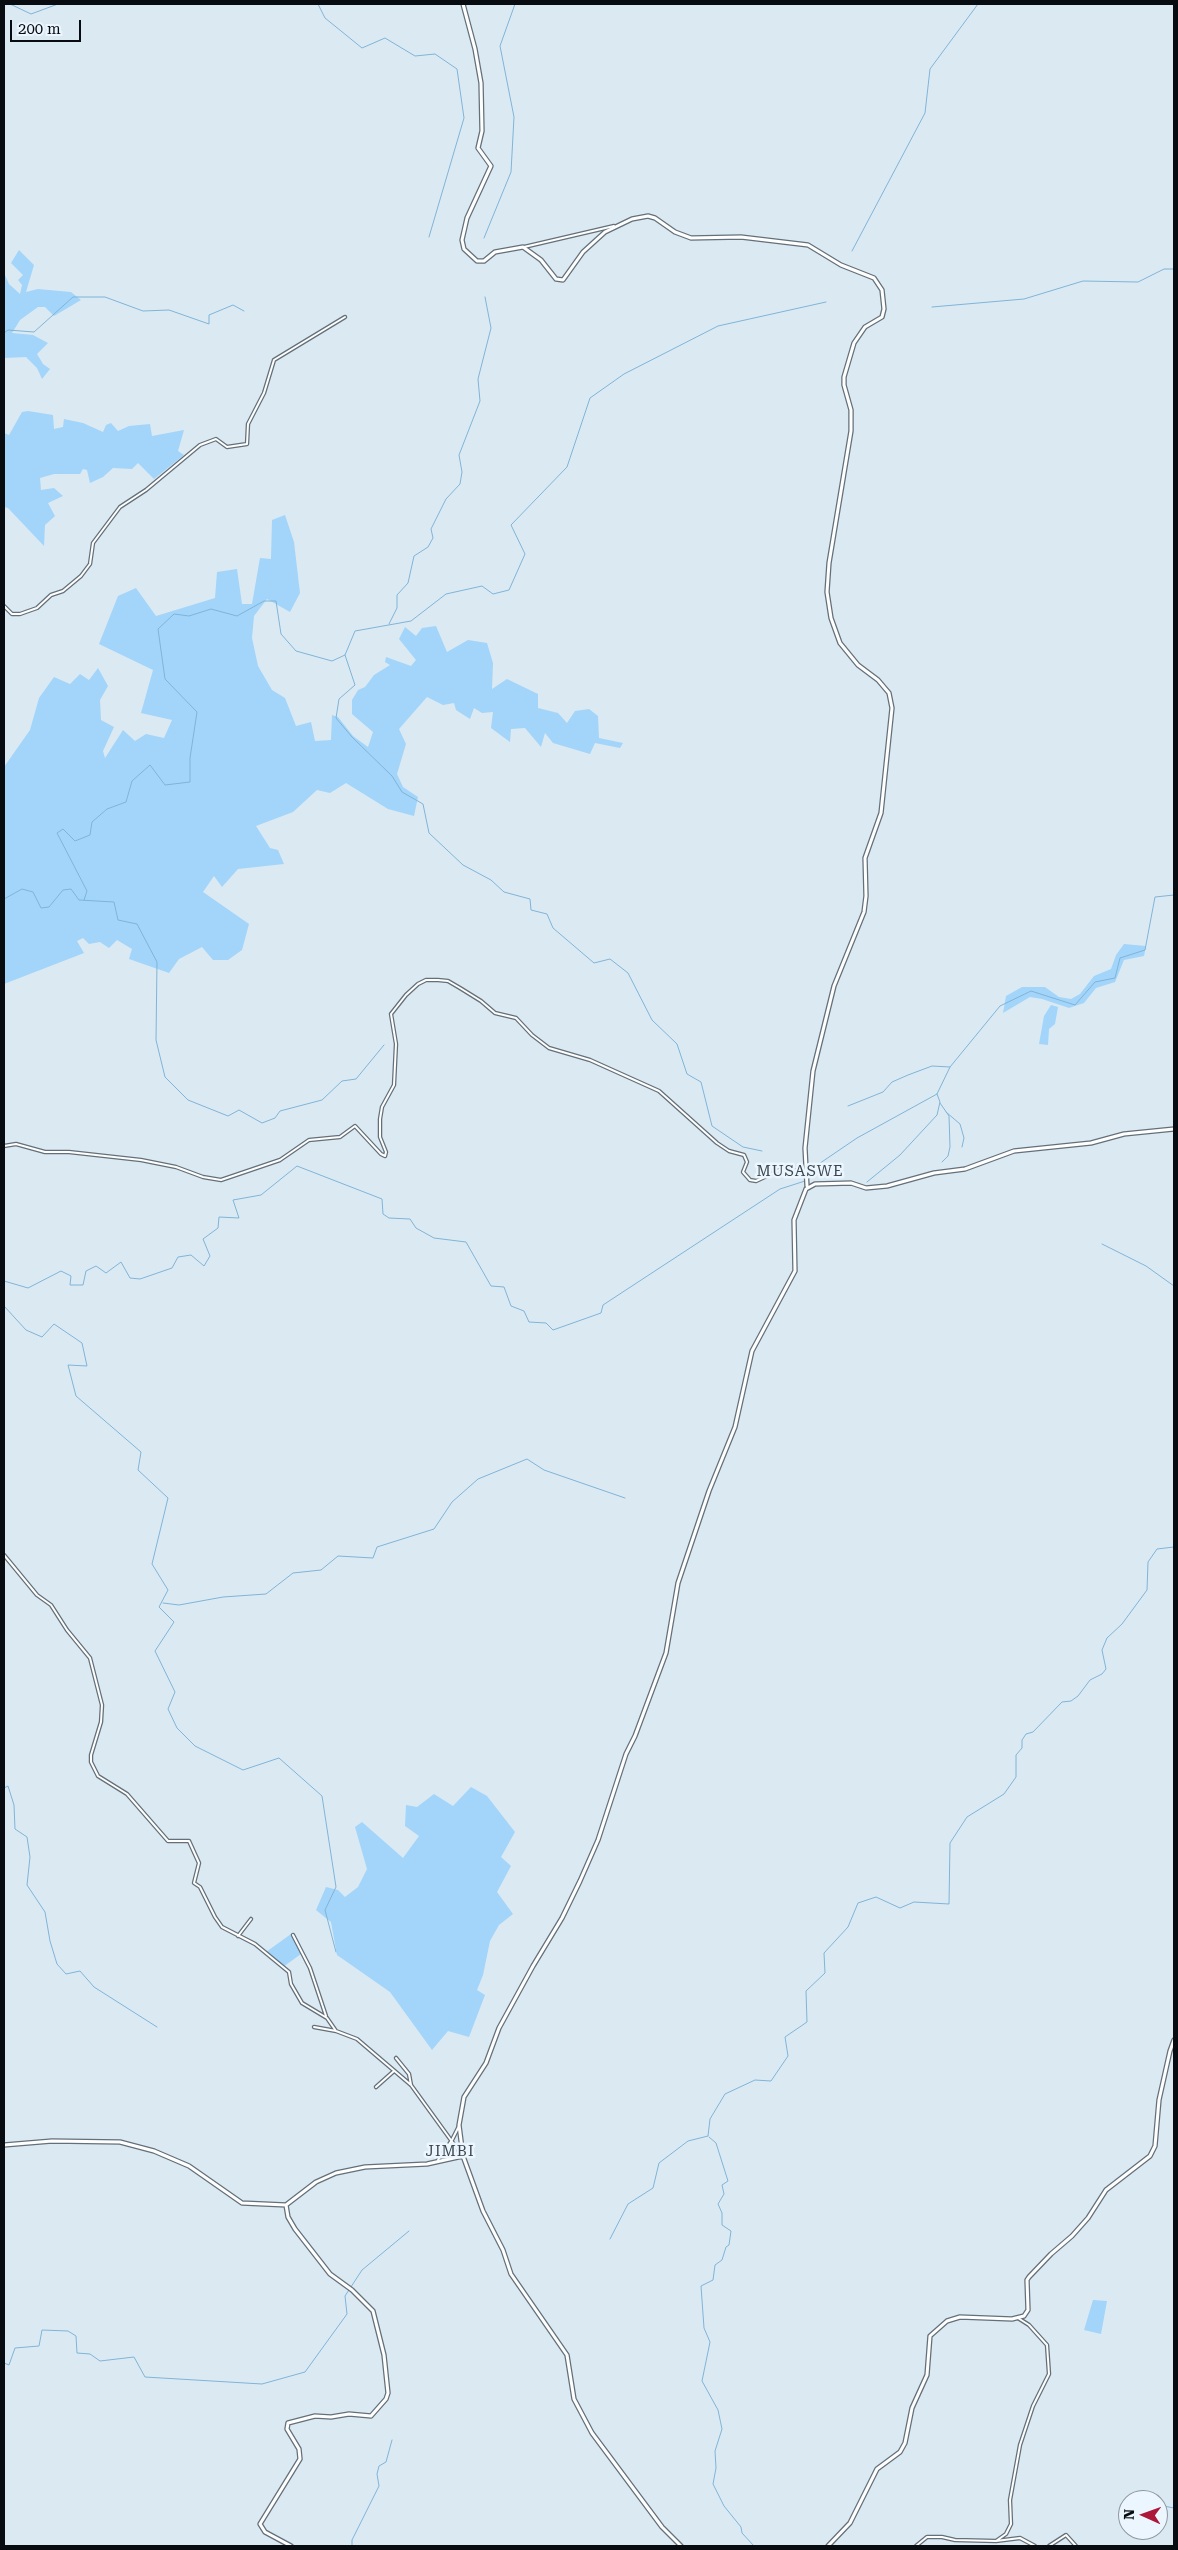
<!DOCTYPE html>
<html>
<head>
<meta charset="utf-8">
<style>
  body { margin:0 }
  #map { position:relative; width:1178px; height:2550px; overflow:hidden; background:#dbe9f3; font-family:"Roboto Serif",serif }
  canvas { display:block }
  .frame { position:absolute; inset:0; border:5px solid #080c10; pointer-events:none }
  .north { position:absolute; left:1118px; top:2490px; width:50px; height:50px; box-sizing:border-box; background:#ebf6fe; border:1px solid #90989f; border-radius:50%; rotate:272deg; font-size:14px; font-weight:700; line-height:20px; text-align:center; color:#080c10 }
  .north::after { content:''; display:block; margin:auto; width:18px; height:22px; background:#ad173a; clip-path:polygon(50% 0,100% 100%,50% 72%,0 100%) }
  .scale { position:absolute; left:10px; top:20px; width:71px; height:22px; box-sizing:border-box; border:2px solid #080c10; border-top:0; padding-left:6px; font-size:15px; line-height:18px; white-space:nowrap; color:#080c10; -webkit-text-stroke:4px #ebf6fe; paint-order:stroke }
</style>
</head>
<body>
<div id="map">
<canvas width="1178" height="2550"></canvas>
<div class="frame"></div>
<div class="north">N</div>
<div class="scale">200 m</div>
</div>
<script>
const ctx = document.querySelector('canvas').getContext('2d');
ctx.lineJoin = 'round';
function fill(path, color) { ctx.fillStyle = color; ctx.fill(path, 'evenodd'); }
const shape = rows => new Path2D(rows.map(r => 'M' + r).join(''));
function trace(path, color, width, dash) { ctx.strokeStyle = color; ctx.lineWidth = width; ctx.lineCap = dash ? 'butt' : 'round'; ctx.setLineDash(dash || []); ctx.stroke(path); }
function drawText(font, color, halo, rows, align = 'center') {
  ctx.font = font + ' "Roboto Serif",serif'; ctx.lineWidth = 5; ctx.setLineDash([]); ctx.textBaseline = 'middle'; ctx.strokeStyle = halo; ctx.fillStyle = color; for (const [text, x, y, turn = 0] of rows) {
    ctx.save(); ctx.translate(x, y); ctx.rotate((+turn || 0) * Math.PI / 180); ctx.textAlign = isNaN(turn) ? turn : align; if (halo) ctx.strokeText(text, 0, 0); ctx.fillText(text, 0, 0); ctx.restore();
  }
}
const green = shape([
  [19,250,34,265,26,292,38,289,71,292,81,300,54,316,45,307,38,307,20,320,12,333,33,335,48,343,37,354,43,364,50,369,42,379,37,368,26,357,4,358,4,273,9,284,20,294,22,285,18,280,23,275,11,263],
  [28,411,53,415,54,429,63,427,64,419,83,423,103,432,106,425,111,423,118,431,129,426,150,424,152,436,184,430,178,451,184,455,154,479,138,463,132,469,113,468,103,477,90,483,87,470,83,469,80,474,54,474,40,478,41,490,54,488,63,496,48,503,55,516,45,525,44,546,8,508,4,507,4,433,9,435,22,412],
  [285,515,294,542,300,593,290,612,267,599,254,616,252,638,258,666,272,690,285,698,296,726,311,722,315,741,331,740,332,715,338,717,353,736,368,747,373,732,352,714,352,700,358,690,365,687,374,675,390,665,385,662,386,657,411,666,416,660,399,639,405,627,416,636,422,628,436,626,447,652,468,640,487,643,493,663,492,689,507,679,538,694,538,708,558,713,567,723,575,711,589,709,598,716,599,738,623,743,620,748,595,743,590,754,553,743,545,733,541,747,525,728,511,729,510,742,491,728,493,712,482,713,474,708,470,719,456,710,454,703,443,705,427,697,399,729,406,744,397,774,403,787,418,797,414,816,388,809,346,783,330,793,317,790,293,812,256,826,270,848,278,850,284,864,238,869,222,887,214,876,203,892,249,924,242,950,228,960,213,960,202,947,179,959,169,973,129,959,132,949,117,940,109,948,100,942,89,944,83,938,77,941,84,953,4,984,4,767,30,730,39,698,54,677,70,684,80,674,89,680,98,668,108,686,100,700,101,720,114,727,103,751,105,758,123,730,135,741,146,734,164,738,172,720,141,713,153,670,99,644,118,596,136,588,156,616,215,598,217,572,237,569,242,604,252,604,260,558,271,559,272,520],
  [1124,944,1146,946,1144,956,1124,960,1115,982,1096,988,1084,1003,1069,1008,1042,999,1030,997,1003,1013,1006,996,1022,987,1045,987,1059,997,1071,999,1080,994,1094,976,1111,969,1116,955],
  [1051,1005,1058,1007,1055,1024,1049,1029,1048,1045,1039,1044,1044,1016],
  [471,1787,487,1796,515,1832,501,1857,511,1866,497,1892,513,1914,499,1925,490,1941,483,1975,477,1990,485,1995,469,2037,448,2031,432,2050,390,1992,337,1955,331,1922,316,1910,326,1887,338,1890,345,1897,358,1887,367,1869,355,1827,362,1822,403,1858,419,1836,405,1826,406,1805,417,1807,434,1794,453,1806],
  [291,1934,301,1954,283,1967,266,1952],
  [1093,2300,1107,2301,1101,2334,1084,2330]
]);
const stream = shape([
  [10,4,31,14,58,4],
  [177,4,188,4],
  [318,4,325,18,362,48,385,38,415,56,435,54,457,69,464,118,429,237],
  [484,238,511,172,514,117,500,46,515,4],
  [852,251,925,113,930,69,978,4],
  [932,307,1024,299,1083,281,1138,282,1164,269,1174,269],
  [4,333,8,330,34,332,73,297,105,297,143,311,169,310,209,324,209,315,233,305,244,311],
  [389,624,397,608,397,595,408,583,414,556,428,547,433,538,431,529,446,499,460,484,462,472,459,455,480,401,478,379,491,328,485,297],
  [345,655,355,685,339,699,336,718,352,737,392,776,402,792,423,804,429,833,463,865,491,880,504,892,530,899,531,910,547,914,553,928,594,963,610,959,628,973,652,1020,677,1044,687,1074,701,1082,712,1126,743,1147,762,1151],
  [4,899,22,889,33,892,41,908,49,907,63,890,71,889,79,900,114,902,118,920,137,924,157,962,156,1040,165,1077,188,1100,228,1116,239,1110,262,1123,275,1118,280,1111,322,1100,342,1081,356,1079,384,1045],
  [84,900,87,891,57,833,63,829,75,841,90,835,92,822,107,809,126,802,132,781,150,765,165,785,190,782,190,758,197,712,165,679,158,629,174,614,189,616,211,609,237,616,264,601,276,601,281,634,296,651,332,661,345,655,355,631,411,621,446,594,482,586,493,594,509,590,525,554,511,525,567,467,590,398,624,374,718,326,826,302],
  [940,1103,949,1116,950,1147,948,1156,942,1162],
  [848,1106,883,1092,892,1082,908,1075,932,1066,950,1067],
  [946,1112,960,1124,964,1138,962,1147],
  [807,1172,857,1138,937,1094,950,1067,1000,1006,1031,991,1075,1005,1095,982,1115,978,1120,958,1145,950,1155,897,1174,895],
  [867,1182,900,1155,937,1115,940,1102,937,1094],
  [1102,1244,1146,1266,1174,1286],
  [4,1281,28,1288,61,1271,71,1276,70,1285,83,1285,86,1271,96,1266,106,1273,121,1262,130,1278,140,1279,172,1268,178,1257,191,1255,204,1266,210,1256,203,1239,218,1228,219,1217,239,1218,233,1200,261,1195,297,1166,382,1199,383,1214,389,1218,410,1219,416,1228,434,1238,466,1242,491,1286,504,1287,511,1306,524,1311,529,1322,546,1323,553,1330,601,1313,603,1305,780,1189,805,1181],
  [4,1306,26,1330,42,1337,54,1324,82,1343,87,1366,68,1365,76,1396,141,1452,138,1470,168,1498,152,1564,168,1590,159,1607,174,1622,155,1651,175,1692,168,1709,177,1728,195,1746,243,1770,279,1758,322,1796,336,1887,325,1910,336,1952],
  [163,1603,179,1605,223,1597,266,1594,293,1573,321,1570,338,1556,373,1558,377,1547,434,1529,452,1502,478,1479,527,1459,544,1470,625,1498],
  [4,1788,8,1786,14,1805,15,1829,27,1837,30,1857,27,1885,45,1912,50,1941,57,1964,66,1974,80,1971,94,1987,157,2027],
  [709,2137,716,2143,728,2181,722,2185,724,2194,718,2204,722,2213,722,2225,731,2231,729,2245,726,2247,722,2260,715,2265,713,2280,701,2286,704,2328,710,2342,702,2381,718,2410,722,2429,715,2451,716,2468,713,2484,724,2506,741,2527,742,2533,754,2546],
  [610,2239,628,2204,653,2188,659,2163,688,2141,708,2136,710,2119,725,2094,755,2080,771,2081,788,2056,785,2037,807,2022,806,1991,825,1973,824,1953,848,1927,858,1903,876,1897,900,1908,914,1902,949,1904,950,1843,967,1817,1004,1794,1016,1777,1016,1755,1022,1748,1022,1740,1026,1734,1033,1732,1062,1702,1071,1701,1078,1696,1090,1680,1102,1674,1106,1669,1102,1650,1107,1638,1122,1624,1147,1590,1148,1562,1157,1549,1174,1547],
  [4,2363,9,2365,15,2348,39,2346,42,2330,68,2331,76,2336,77,2353,90,2354,100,2361,134,2357,145,2377,262,2384,305,2372,347,2314,345,2296,362,2270,409,2231],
  [1158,2505,1174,2508],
  [352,2546,352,2540,379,2486,377,2474,379,2466,386,2462,392,2440]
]);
const street = shape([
  [524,247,614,226],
  [4,606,12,614,20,614,37,608,51,595,63,591,81,576,90,564,93,543,120,507,146,490,200,445,216,439,227,447,247,444,248,424,264,393,274,360,345,317],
  [4,1146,16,1144,45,1152,69,1152,141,1160,176,1167,203,1177,221,1180,280,1160,309,1140,340,1137,355,1126,381,1154,385,1156,386,1152,380,1137,380,1119,382,1107,394,1085,396,1044,391,1014,406,995,418,984,426,980,438,980,448,981,460,988,481,1001,495,1013,516,1018,532,1035,549,1048,590,1060,659,1091,717,1143,729,1151,744,1155,747,1162,743,1172,750,1180,756,1181,784,1168,802,1172,806,1171],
  [4,1555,37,1595,51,1605,67,1630,90,1658,102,1705,101,1722,91,1755,91,1762,98,1776,127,1794,168,1841,189,1841,199,1863,194,1883,200,1887,215,1917,222,1927,255,1944,289,1972,291,1984,302,2003,327,2018,336,2031,357,2039,411,2085,461,2154],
  [293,1935,310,1968,326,2016],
  [238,1936,251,1919],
  [314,2027,336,2031],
  [396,2058,409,2074,411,2085],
  [376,2087,394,2071],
  [438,2160,452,2140,459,2126],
  [996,2541,1006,2534,1011,2524,1010,2500,1020,2445,1033,2406,1049,2374,1047,2345,1029,2325,1018,2318],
  [916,2546,927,2537,942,2537,955,2540,996,2541,1020,2538,1035,2546],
  [1049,2546,1066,2535,1076,2546]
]);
const secondary = shape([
  [463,4,475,49,481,83,482,131,478,148,491,166,467,218,462,240,464,249,477,261,484,261,495,252,523,247,541,260,556,279,563,280,583,252,605,232,632,219,648,216,655,218,675,232,691,238,741,237,808,245,841,265,874,278,882,290,884,309,882,317,865,327,854,343,844,377,844,385,851,410,851,431,829,563,827,592,831,618,840,643,858,665,878,680,889,693,892,708,881,813,865,858,866,896,864,912,834,986,813,1071,805,1148,807,1186],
  [4,2145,52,2141,120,2142,154,2151,189,2166,242,2203,286,2205],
  [463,2156,483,2211,503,2250,511,2274,567,2355,574,2399,592,2433,662,2527,681,2546],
  [291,2546,265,2532,260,2524,300,2459,299,2449,287,2429,288,2423,315,2416,331,2417,349,2414,371,2416,386,2399,388,2393,384,2355,373,2311,352,2290,330,2274,295,2229,288,2217,286,2205,316,2182,336,2173,365,2167,427,2164,463,2156,459,2125,464,2097,486,2063,499,2028,533,1966,562,1918,580,1881,598,1840,626,1754,635,1736,666,1653,678,1583,709,1491,735,1427,752,1351,795,1271,794,1220,806,1189,815,1184,851,1183,866,1188,887,1186,934,1173,965,1169,1014,1151,1091,1143,1124,1134,1174,1129],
  [828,2546,850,2523,877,2469,900,2452,905,2443,912,2408,927,2375,930,2336,947,2321,960,2317,1012,2319,1024,2316,1028,2310,1027,2280,1029,2277,1051,2254,1072,2236,1088,2218,1106,2190,1150,2156,1155,2146,1159,2100,1170,2051,1174,2040]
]);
const quarterNames = [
  ["MUSASWE",800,1172],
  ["JIMBI",450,2152]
];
fill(green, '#a2d5f9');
trace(stream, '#7fb4d8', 1);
trace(street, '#647079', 4.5);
trace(secondary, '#647079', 5.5);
trace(street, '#fff', 2);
trace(secondary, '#fff', 3);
ctx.letterSpacing = '1px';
drawText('15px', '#3b464e', '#ebf6fe', quarterNames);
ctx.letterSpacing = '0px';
</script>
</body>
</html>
